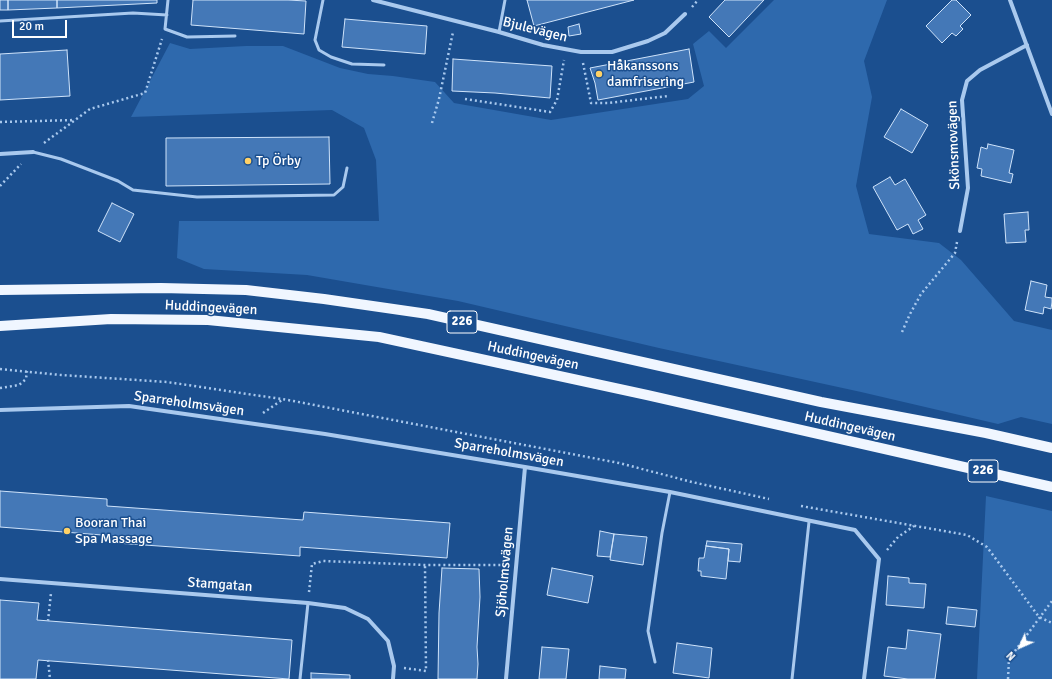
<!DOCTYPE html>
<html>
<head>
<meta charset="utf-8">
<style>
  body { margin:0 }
  #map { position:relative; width:1052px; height:679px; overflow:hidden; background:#1b4f8f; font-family:Signika,sans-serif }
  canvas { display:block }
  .north { position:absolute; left:1000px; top:627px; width:40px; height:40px; -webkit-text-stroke:3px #1b4f8f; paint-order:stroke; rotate:225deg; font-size:11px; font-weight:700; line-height:16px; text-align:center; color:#fff }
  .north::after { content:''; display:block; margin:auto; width:14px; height:18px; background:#fff; clip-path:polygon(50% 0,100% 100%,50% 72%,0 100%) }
  .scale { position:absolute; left:12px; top:20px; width:55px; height:18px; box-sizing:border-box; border:2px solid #fff; border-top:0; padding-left:5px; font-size:12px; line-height:14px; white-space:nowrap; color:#fff; -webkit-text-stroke:3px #1b4f8f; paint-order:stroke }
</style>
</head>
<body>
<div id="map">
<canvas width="1052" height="679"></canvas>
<div class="north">N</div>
<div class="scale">20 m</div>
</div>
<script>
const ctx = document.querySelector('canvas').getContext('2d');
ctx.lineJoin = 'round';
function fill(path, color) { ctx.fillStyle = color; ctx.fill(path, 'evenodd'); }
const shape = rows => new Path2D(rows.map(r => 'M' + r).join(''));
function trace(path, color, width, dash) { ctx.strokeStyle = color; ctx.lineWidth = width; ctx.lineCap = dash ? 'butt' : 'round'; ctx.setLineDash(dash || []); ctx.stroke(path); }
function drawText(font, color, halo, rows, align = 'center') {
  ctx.font = font + ' Signika,sans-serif'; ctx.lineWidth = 3; ctx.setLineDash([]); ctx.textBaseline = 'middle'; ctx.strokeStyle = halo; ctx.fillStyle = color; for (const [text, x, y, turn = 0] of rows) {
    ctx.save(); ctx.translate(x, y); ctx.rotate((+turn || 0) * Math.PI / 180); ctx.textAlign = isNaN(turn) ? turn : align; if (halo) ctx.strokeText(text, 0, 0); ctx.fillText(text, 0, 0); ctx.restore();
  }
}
const green = shape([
  [774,0,887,0,864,61,872,97,856,186,869,234,939,243,961,260,1014,321,1052,330,1052,424,1021,417,998,424,861,392,659,348,458,301,307,275,204,269,177,258,179,221,379,221,376,160,364,128,332,110,131,117,170,43,190,49,246,46,283,46,340,68,368,74,393,76,435,82,454,103,551,120,688,99,704,86,693,44,709,31,726,48],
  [986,496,1052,511,1052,679,977,679]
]);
const building = shape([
  [0,0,8,0,8,10,0,10,0,0],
  [8,0,57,0,57,8,8,10,8,0],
  [57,0,157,0,157,3,57,8,57,0],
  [193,0,288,0,306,1,304,34,191,25,193,0],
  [527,0,634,0,534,26,527,0],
  [725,0,764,0,729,37,709,17,725,0],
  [952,0,956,0,971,15,960,26,963,29,956,36,952,33,942,43,926,26,952,0],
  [345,19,427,26,425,54,342,47,345,19],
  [579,24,581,34,569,36,568,27,579,24],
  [689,49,694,82,598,100,595,83,590,68,689,49],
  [67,50,70,96,0,100,0,54,67,50],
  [453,59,552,66,550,98,495,93,452,91,453,59],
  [901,109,928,125,912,153,884,137,901,109],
  [329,137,330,184,166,186,166,138,329,137],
  [988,144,1014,150,1009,173,1013,174,1011,183,981,176,982,169,977,168,981,147,987,149,988,144],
  [890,177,895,185,905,179,926,215,918,220,923,229,913,234,908,224,897,230,873,187,890,177],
  [112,203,134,214,120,242,98,231,112,203],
  [1028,212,1029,230,1025,230,1026,242,1006,243,1004,214,1028,212],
  [1031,281,1047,285,1045,297,1052,298,1052,302,1051,309,1044,307,1043,314,1025,310,1031,281],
  [0,491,107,499,107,506,303,520,304,512,450,523,447,558,300,547,300,556,102,542,102,535,0,527,0,491],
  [600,531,614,534,610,557,597,556,600,531],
  [614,534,647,537,643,565,610,560,614,534],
  [707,541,742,544,740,562,728,561,729,549,706,546,707,541],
  [706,546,729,549,726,579,701,576,701,571,698,571,699,558,704,558,706,546],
  [442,568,479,569,480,597,477,647,478,664,477,679,438,679,439,613,442,568],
  [552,568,593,576,588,603,547,595,552,568],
  [888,576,909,578,909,583,926,584,924,608,886,605,888,576],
  [0,600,39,603,37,620,292,640,289,679,38,660,36,679,0,679,0,600],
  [948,607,977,610,975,627,946,624,948,607],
  [908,630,941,634,935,679,908,679,884,676,888,647,906,649,908,630],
  [677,643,712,648,709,678,673,673,677,643],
  [542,647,569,649,566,679,539,679,542,647],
  [600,666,626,669,625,679,599,679,600,666],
  [311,673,350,675,350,679,311,679,311,673]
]);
const path = shape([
  [692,7,698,0],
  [583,63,591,103,608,103,668,96],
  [465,99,550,112,557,100,564,60],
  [0,122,75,120],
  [432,123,439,99,453,32],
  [44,143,90,109,145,93,162,39],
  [0,186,21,164],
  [902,332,910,314,921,294,955,253,957,242],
  [0,369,61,375,167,382,288,400,619,463,692,482,769,499],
  [0,388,19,385,26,379,27,371],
  [263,413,282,400],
  [801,506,967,535,987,547,1039,617,1052,623],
  [887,550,898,537,914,526],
  [309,592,312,564,323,561,425,565,506,565],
  [48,621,51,593],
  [48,660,50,679],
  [404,668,426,671,425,565],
  [1008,679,1009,659,1052,601]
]);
const lane = shape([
  [168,0,165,29,187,37,235,36],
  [323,0,315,40,319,50,331,57,352,64,384,65],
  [0,21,133,13,167,15],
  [499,32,505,0],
  [33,152,61,159,118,181,133,190,197,197,334,195,343,187,347,168],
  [655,662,648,631,662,533,670,492],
  [300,679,308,603],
  [792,679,809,522]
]);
const street = shape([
  [373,0,499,32,543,45,581,52,612,52,648,41,665,33,685,14],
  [1010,0,1052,114],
  [0,154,33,152],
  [960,231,968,188,962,100,967,81,980,70,1027,45],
  [0,410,129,406,325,434,525,467,670,492,855,530,879,559,864,679],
  [0,579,308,603,345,608,368,619,388,641,394,666,393,679],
  [506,679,525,467]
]);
const primary = shape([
  [0,290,161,288,246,290,324,299,428,314,821,402,986,433,1052,448],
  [0,326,111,319,208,320,379,337,647,395,1052,487]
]);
const markers = [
  [599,74,4,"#ffd166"],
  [248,161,4,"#ffd166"],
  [67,531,4,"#ffd166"]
];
const shields = [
  [462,322,30],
  [983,471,30]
];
const shieldNames = [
  ["226",462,322],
  ["226",983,471]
];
const streetNames = [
  ["Bjulevägen",535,30,14],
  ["Skönsmovägen",954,145,-92],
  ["Huddingevägen",211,308,3],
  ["Huddingevägen",533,356,12],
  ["Sparreholmsvägen",189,404,8],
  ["Huddingevägen",850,427,13],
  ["Sparreholmsvägen",509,453,10],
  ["Sjöholmsvägen",505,572,-85],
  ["Stamgatan",220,585,4]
];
const poiNames = [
  ["Håkanssons",607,66],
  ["damfrisering",607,82],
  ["Tp Örby",256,161],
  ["Booran Thai",75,523],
  ["Spa Massage",75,539]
];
fill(green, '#2e69ad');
fill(building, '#4478b7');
trace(building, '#cfe3fa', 1);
trace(path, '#a9c9ee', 2.5, [2, 3]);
trace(lane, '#a9c9ee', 3);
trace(street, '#a9c9ee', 4);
trace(primary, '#f0f6ff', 10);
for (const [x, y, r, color] of markers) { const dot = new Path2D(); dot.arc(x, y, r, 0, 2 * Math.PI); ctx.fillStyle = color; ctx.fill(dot); trace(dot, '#1b4f8f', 1.5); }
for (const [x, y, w] of shields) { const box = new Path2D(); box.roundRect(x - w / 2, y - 11, w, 22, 3); ctx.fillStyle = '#1b4f8f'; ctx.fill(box); trace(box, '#fff', 1); }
drawText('bold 13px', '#fff', null, shieldNames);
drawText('14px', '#fff', '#1b4f8f', streetNames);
drawText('14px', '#fff', '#1b4f8f', poiNames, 'left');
</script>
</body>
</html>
